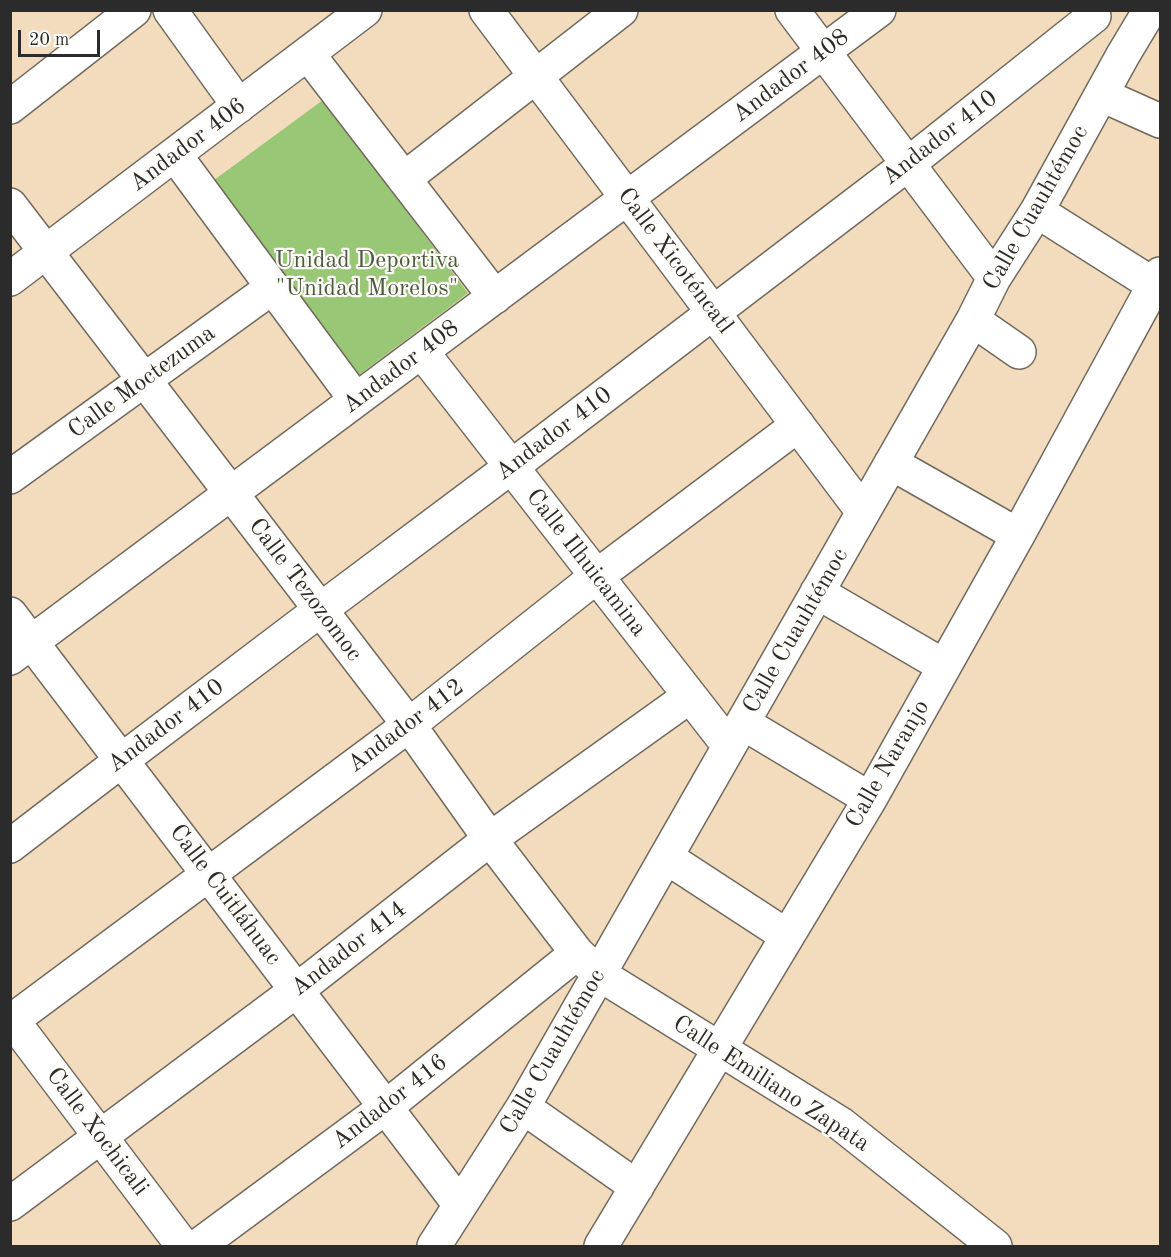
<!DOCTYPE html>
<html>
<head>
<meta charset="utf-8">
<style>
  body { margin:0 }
  #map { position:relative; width:1171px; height:1257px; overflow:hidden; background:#f3dcbe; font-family:"Old Standard TT",serif }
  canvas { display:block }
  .frame { position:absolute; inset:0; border:12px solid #2b2b2b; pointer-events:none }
  .scale { position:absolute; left:18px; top:30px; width:82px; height:27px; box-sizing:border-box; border:3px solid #2b2b2b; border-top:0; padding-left:8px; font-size:18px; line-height:21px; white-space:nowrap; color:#2b2b2b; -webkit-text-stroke:4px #fdfcf7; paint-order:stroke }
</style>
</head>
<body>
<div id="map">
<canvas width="1171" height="1257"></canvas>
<div class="frame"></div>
<div class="scale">20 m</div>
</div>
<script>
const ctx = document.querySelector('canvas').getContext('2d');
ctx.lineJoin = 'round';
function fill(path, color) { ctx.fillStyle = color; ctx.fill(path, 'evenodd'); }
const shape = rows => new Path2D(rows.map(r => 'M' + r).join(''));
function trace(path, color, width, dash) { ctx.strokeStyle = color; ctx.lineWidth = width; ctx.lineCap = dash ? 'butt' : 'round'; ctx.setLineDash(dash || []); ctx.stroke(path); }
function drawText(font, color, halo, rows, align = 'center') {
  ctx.font = font + ' "Old Standard TT",serif'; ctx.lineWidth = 4.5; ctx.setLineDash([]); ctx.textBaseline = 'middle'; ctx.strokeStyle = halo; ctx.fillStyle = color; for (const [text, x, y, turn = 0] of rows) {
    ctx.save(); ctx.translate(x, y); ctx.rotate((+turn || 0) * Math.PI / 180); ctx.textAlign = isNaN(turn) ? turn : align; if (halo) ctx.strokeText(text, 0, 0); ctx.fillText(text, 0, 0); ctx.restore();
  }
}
const green = shape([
  [323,100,468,293,355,378,210,183]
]);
const minor = shape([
  [170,10,239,106],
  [486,10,863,512],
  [792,10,994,278],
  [308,54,495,297],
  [1102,95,1160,121],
  [10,107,134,10],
  [175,155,356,400],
  [404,179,621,10],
  [10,205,409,725,490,839,577,953,599,974,841,1124,995,1246],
  [1037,211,1154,285],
  [10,279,365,10],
  [973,320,1019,352],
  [422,352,729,746],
  [891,463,1018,535],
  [10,477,273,287],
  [817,592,944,666],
  [10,614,460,1205],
  [10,658,879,10],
  [743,723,870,799],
  [10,846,122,760,320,610,511,467,908,164,1094,16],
  [666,857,787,936],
  [10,1017,183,1246],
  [10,1022,409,725,597,576,798,425],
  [523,1107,637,1187],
  [10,1204,297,990,490,839,690,696],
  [198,1246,386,1107,577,953],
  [434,1246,523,1107,973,320,994,278,1037,211,1123,55,1150,10],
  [601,1246,870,799,1018,535,1160,274]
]);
const streetNames = [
  ["Andador 408",791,76,-37],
  ["Andador 410",940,138,-38],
  ["Andador 406",188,145,-37],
  ["Calle Cuauhtémoc",1036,208,-60],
  ["Calle Xicoténcatl",675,261,53],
  ["Andador 408",401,367,-37],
  ["Calle Moctezuma",142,382,-36],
  ["Andador 410",554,434,-37],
  ["Calle Ilhuicamina",586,563,52],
  ["Calle Tezozomoc",305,590,53],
  ["Calle Cuauhtémoc",796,631,-60],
  ["Andador 410",166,726,-37],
  ["Andador 412",406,726,-37],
  ["Calle Naranjo",888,764,-60],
  ["Calle Cuitláhuac",225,895,53],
  ["Andador 414",349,949,-38],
  ["Calle Cuauhtémoc",553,1052,-60],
  ["Calle Emiliano Zapata",771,1084,33],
  ["Andador 416",390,1102,-38],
  ["Calle Xochicali",97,1132,53]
];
const parkNames = [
  ["Unidad Deportiva",367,261],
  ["\"Unidad Morelos\"",367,289]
];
fill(green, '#98c775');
trace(minor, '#71695e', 36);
trace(minor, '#fff', 33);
drawText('24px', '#2b2b2b', '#fdfcf7', streetNames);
drawText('24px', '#4c5a41', '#fdfcf7', parkNames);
</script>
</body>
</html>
